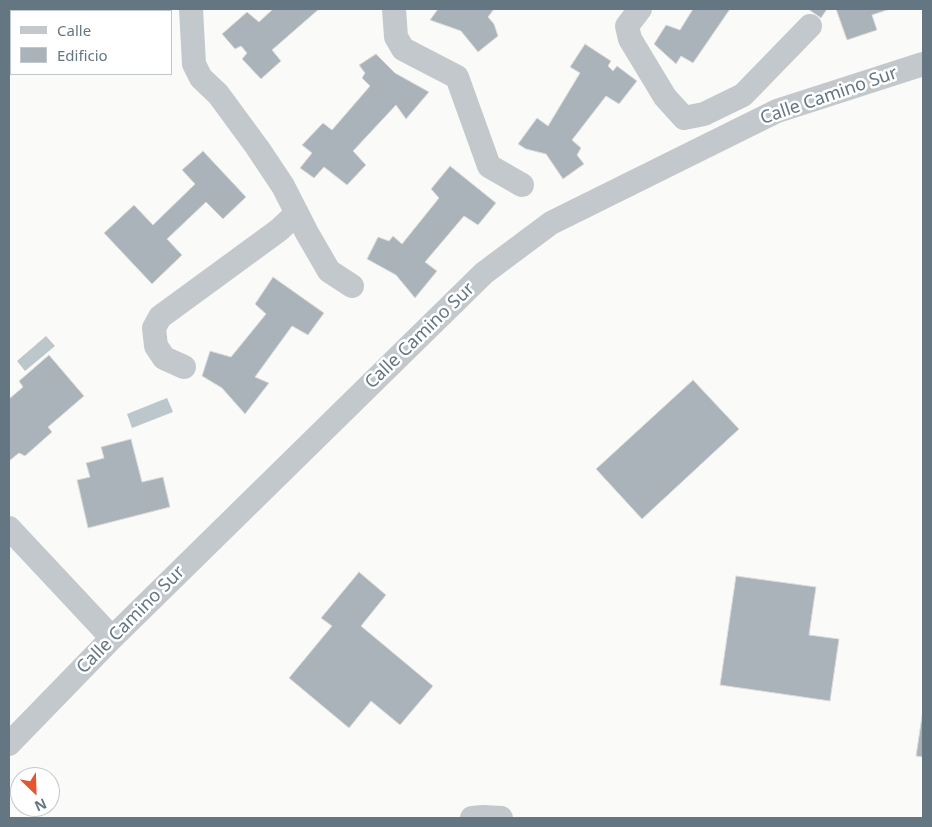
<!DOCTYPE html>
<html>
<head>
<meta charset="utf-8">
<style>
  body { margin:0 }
  #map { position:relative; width:932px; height:827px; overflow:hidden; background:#fafaf8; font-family:"Noto Sans",sans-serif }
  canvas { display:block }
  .frame { position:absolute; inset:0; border:10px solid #657683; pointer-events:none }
  .legend { position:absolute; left:10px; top:10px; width:162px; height:65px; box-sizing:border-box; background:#fff; border:1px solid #c1c8cd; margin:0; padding:6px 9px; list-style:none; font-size:15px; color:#657683 }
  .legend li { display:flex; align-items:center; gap:10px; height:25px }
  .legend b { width:25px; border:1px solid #c1c8cd }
  .north { position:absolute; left:10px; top:767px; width:50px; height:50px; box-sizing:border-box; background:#fff; border:1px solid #c1c8cd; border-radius:50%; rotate:156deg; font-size:14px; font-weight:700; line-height:20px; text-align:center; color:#657683 }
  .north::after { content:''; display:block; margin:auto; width:18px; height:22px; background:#e4572e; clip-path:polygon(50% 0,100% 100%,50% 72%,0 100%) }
</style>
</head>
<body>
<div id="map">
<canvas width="932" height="827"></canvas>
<div class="frame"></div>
<ul class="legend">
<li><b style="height:6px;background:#c3c8cc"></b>Calle</li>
<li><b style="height:14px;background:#aab3b9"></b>Edificio</li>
</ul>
<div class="north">N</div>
</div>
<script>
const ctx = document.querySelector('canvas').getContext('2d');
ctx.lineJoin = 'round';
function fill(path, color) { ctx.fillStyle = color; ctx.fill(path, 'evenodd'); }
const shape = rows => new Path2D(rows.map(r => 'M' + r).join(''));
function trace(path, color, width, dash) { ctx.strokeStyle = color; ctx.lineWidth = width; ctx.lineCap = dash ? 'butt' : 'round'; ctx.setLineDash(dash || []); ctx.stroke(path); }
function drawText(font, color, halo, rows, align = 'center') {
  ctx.font = font + ' "Noto Sans",sans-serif'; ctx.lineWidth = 5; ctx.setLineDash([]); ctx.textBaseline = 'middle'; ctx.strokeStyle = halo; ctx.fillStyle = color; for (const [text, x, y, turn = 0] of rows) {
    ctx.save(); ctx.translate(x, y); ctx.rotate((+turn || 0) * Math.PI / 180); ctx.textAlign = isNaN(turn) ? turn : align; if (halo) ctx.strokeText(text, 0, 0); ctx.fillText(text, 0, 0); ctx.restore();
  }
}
const water = shape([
  [46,336,55,346,25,371,17,361],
  [167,398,173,412,132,428,127,414]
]);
const building = shape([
  [273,9,319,9,272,50,281,61,261,79,242,59,247,53,241,46,235,49,222,34,247,12,259,22,273,9],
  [438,9,494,9,488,17,494,24,498,36,478,52,461,31,430,20,438,9],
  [693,9,730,9,693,63,681,56,676,64,654,44,666,25,680,30,693,9],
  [808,9,827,9,821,18,808,9],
  [836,9,890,9,872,15,877,30,847,40,836,9],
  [585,44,611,61,608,66,613,71,617,66,637,81,619,104,606,96,572,140,581,148,577,155,584,164,563,179,546,154,526,149,518,144,537,118,548,126,580,73,570,67,585,44],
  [376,54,395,73,429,92,406,119,396,105,353,151,366,165,347,185,324,167,314,178,300,168,312,153,302,145,323,123,332,130,370,86,362,78,365,73,359,65,376,54],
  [203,151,246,197,223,219,206,202,167,239,182,255,152,284,104,233,134,205,153,225,195,184,182,170,203,151],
  [450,166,496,203,478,225,464,216,425,262,437,271,415,298,396,275,367,259,378,237,389,241,393,236,402,244,439,198,431,189,450,166],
  [273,277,324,313,308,335,292,326,255,377,269,383,245,414,222,388,202,376,210,351,231,357,266,314,255,304,273,277],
  [49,355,84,396,48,427,52,432,25,456,19,453,9,461,9,399,23,387,19,381,49,355],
  [693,380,739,429,642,519,596,469,693,380],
  [131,439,142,482,163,477,170,507,88,528,77,480,90,477,86,463,104,458,101,447,131,439],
  [359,572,386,595,361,626,433,686,400,725,371,701,349,728,289,678,332,626,321,618,359,572],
  [736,576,816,587,809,635,839,639,830,701,720,685,736,576],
  [923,710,923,757,916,756,923,710]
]);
const minor = shape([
  [191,9,194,64,201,78,218,94,257,147,283,186,307,233,329,271,352,286],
  [394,9,396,37,403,49,457,77,489,166,522,185],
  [640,9,627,26,630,39,665,97,684,118,704,114,743,95,810,26],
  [103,11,109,9],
  [9,53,11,52],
  [184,367,164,358,156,346,154,328,160,317,279,230,297,213],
  [9,528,112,638],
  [9,744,112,638,484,273,551,223,777,111,923,64],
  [472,818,483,817,501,818]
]);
const streetNames = [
  ["Calle Camino Sur",829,96,-19],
  ["Calle Camino Sur",420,336,-44],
  ["Calle Camino Sur",131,620,-45]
];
fill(water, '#bbc7cb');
fill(building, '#aab3b9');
trace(building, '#dcdcda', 1);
trace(minor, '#c3c8cc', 24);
drawText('18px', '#657683', '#fff', streetNames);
</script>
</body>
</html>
